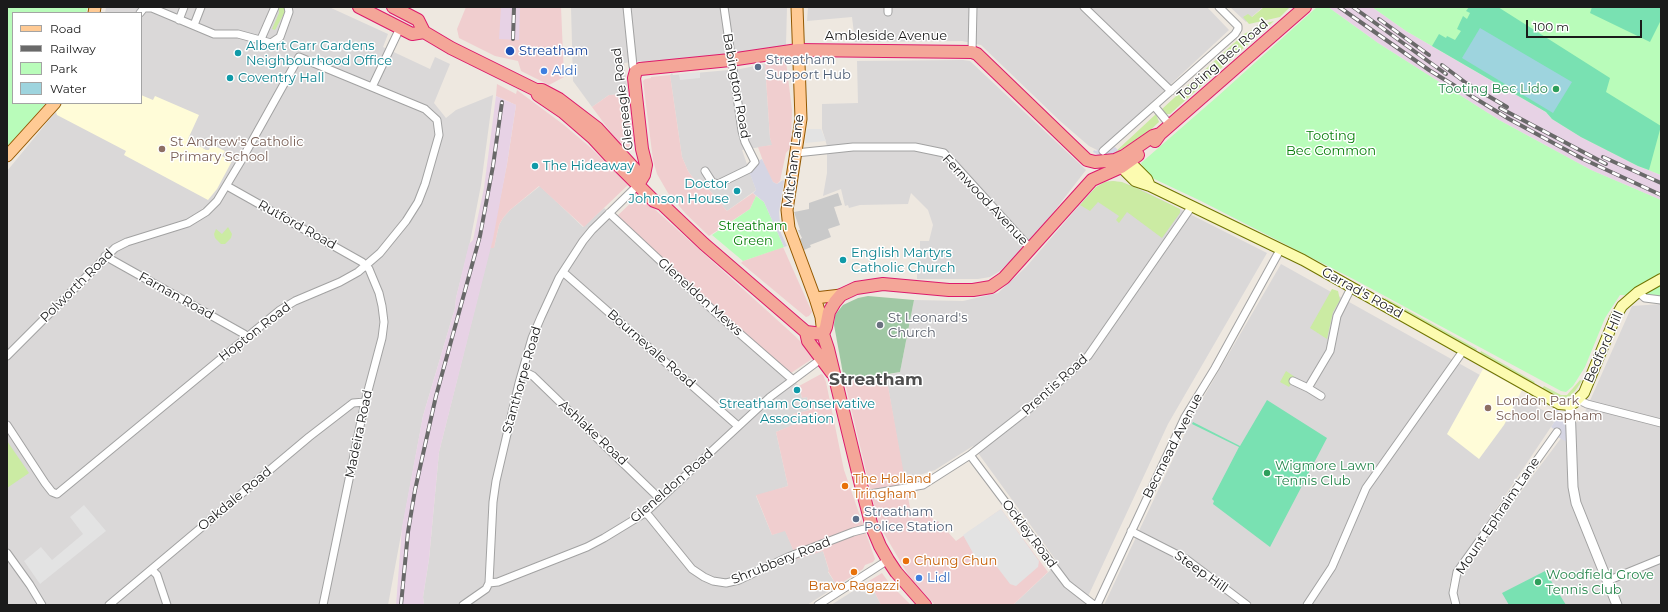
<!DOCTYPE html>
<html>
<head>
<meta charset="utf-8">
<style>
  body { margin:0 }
  #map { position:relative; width:1668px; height:612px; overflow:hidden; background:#eee8e0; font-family:Montserrat,sans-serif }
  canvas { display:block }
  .frame { position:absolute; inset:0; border:8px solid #1b1b1b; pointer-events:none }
  .legend { position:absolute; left:12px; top:12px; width:130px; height:92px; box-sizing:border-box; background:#fff; border:1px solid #a4a4a4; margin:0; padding:5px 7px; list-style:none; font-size:12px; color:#1b1b1b }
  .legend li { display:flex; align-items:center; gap:8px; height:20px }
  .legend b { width:20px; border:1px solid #a4a4a4 }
  .scale { position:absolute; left:1526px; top:20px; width:116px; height:18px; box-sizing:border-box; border:2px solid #1b1b1b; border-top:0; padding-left:5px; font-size:12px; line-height:14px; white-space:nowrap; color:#1b1b1b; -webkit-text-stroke:3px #fff; paint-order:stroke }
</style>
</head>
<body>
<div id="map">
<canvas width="1668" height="612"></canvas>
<div class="frame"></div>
<ul class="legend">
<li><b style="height:5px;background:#ffca94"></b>Road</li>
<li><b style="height:5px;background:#696969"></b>Railway</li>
<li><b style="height:11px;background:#b9fcba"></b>Park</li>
<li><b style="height:11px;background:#9ed4de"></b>Water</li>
</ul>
<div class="scale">100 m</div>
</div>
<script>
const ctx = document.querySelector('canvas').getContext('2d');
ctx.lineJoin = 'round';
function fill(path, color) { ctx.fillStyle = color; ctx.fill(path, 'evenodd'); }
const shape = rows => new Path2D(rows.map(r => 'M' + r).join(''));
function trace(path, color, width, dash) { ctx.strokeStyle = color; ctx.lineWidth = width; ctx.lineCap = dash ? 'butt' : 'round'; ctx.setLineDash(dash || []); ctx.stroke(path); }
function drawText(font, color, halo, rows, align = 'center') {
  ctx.font = font + ' Montserrat,sans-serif'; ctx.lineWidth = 3; ctx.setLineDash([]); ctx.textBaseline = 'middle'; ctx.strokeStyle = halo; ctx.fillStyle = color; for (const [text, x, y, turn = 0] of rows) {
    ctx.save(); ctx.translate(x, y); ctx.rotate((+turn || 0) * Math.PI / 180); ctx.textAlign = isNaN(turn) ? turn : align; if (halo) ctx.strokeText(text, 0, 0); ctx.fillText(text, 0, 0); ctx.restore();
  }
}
const residential = shape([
  [106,7,329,7,388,34,383,47,430,69,435,57,450,64,434,103,446,118,456,110,493,95,481,185,470,242,456,298,455,308,423,416,388,605,7,605,7,171,63,103,141,103,141,13,105,13],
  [571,7,787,7,786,45,722,57,650,64,640,61,624,63,628,94,609,95,592,107,573,81],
  [808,7,1207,7,1229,30,1099,151,1089,146,1060,121,981,45,962,41,855,42,852,17,807,21],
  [1230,7,1263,7,1246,22],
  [963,60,970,61,1086,170,1035,236,1000,271,990,277,978,279,917,279,917,262,918,256,920,255,920,241,929,241,933,225,928,210,911,193,908,204,860,205,849,208,848,205,845,206,841,189,823,196,827,173,827,146,822,129,822,104,858,103,857,61],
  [765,64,770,138,773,145,742,150,756,190,727,211,700,179,696,182,688,171,682,157,670,75,672,73,673,75,740,69],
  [1113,181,1136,187,1267,253,1168,424,1084,605,1013,605,1058,563,973,446,935,470,904,480,886,375,900,372,914,300,963,301,998,293,1026,267,1090,193,1105,182],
  [540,186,583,227,604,208,715,312,788,375,799,386,802,398,807,397,810,410,793,414,796,424,776,432,788,486,756,496,772,535,785,530,797,558,823,551,829,571,828,572,837,586,807,605,424,605,423,597,429,559,439,452,490,248,494,247,499,225,503,218,510,210],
  [1281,264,1557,418,1453,573,1449,587,1451,605,1104,605,1196,410],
  [1661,304,1661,605,1456,605,1458,575,1571,425,1576,423,1584,414,1632,306],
  [869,581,881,605,831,605]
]);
const commercial = shape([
  [466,7,561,7,564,77,549,85,521,71,518,61,495,56,459,38,457,29],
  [786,61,792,110,791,141,791,147,786,153,780,181,777,184,773,182,767,172,758,147,772,145,770,138,765,64],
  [670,75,682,157,688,171,696,182,700,179,727,211,753,193,756,196,750,209,709,236,686,214,668,193,657,174,653,160,643,81,645,79,651,78,651,77],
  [497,84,516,94,517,90,564,125,591,148,628,185,584,227,539,186,510,210,503,218,499,225,494,248,490,248,507,164,516,105,496,96],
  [628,94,634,144,631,149,627,151,623,149,592,107,609,95],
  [640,196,795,336,806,347,812,356,812,359,788,375,615,218,636,198],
  [783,247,812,312,809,316,806,317,741,263,743,261],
  [821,374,823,375,826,382,844,470,875,559,873,562,865,565,863,569,837,586,828,571,829,570,823,551,797,559,785,531,772,535,756,495,788,486,776,432,795,424,793,414,810,410,807,397,802,398,799,386],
  [886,375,912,519,929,511,934,522,938,521,956,541,1001,509,1048,572,1013,605,935,605,910,578,879,525,844,379,847,381],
  [882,573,890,584,911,605,881,605,869,581]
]);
const industrial = shape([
  [501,7,520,7,519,40,499,39],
  [1328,7,1372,7,1406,31,1546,112,1552,119,1638,166,1661,175,1661,200,1591,170,1499,120,1378,43],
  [496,96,516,105,507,164,493,239,439,452,429,559,423,597,424,605,396,605,402,527,423,416,455,308,456,298,469,244,473,240,484,188]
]);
const education = shape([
  [141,95,153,100,155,96,199,115,188,139,206,150,209,150,211,144,225,151,222,156,232,161,217,189,208,200,124,155,126,151,57,115,56,112,63,103,141,103],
  [1483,369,1522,390,1504,425,1479,459,1447,434]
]);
const religious = shape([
  [838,193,842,205,834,207,840,225,828,229,831,237,810,245,811,247,804,250,800,239,802,238,798,230,800,230,794,212,809,209,809,203]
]);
const grass = shape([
  [278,7,287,8,275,30,272,29,279,13],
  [1264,7,1290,7,1280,17,1249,24,1243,17,1248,14,1252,17],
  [1274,21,1170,114,1166,114,1162,109,1244,34,1254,29,1256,26],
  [1156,114,1159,122,1145,135,1113,154],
  [1113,181,1122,182,1134,187,1180,209,1180,213,1162,238,1127,212,1119,223,1116,220,1119,216,1098,202,1090,211,1080,205,1096,187,1105,182],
  [228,227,232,234,231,238,225,244,221,244,215,238,214,234,216,229,222,234],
  [1332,289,1338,291,1340,300,1333,312,1327,339,1310,328],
  [1385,298,1400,306,1477,349,1476,351,1384,300],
  [1481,351,1535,382,1533,384,1480,353],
  [1286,371,1295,377,1289,387,1280,382],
  [1580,380,1582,381,1575,391,1569,397,1564,399,1541,390,1544,386,1561,395,1567,395],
  [7,441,29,473,7,488]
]);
const cemetery = shape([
  [868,296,914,300,900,372,847,381,844,379,834,325,835,315,843,305,858,298]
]);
const park = shape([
  [7,7,88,7,86,13,13,13,13,103,46,103,7,148],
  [1317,7,1328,7,1378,43,1499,120,1591,170,1661,200,1661,296,1620,295,1605,318,1585,367,1573,386,1566,392,1561,391,1357,281,1201,201,1148,176,1141,163,1218,96],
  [1372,7,1661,7,1661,175,1638,166,1581,137,1552,119,1546,112,1406,31],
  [756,196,764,202,784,247,743,261,712,235,750,209]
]);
const pitch = shape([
  [1469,7,1498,7,1610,78,1606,92,1661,126,1649,170,1638,166,1581,137,1552,119,1546,112,1432,46,1439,34,1446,38,1447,36,1455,40,1461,31,1457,29,1463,16,1467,19,1470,13,1466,11],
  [1592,7,1661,7,1661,20,1650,42,1590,13],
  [1267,400,1327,438,1270,547,1213,504,1214,501,1212,499,1239,447,1192,424,1193,422,1240,446],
  [1545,571,1566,605,1509,605,1502,593]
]);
const parking = shape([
  [700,72,700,78,680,80,679,74],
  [807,129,821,129,826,141,805,143],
  [84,505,106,531,40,584,24,561,41,547,52,560,83,534,70,517],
  [1001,509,1039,561,1038,567,1016,586,1010,584,991,559,980,566,970,557,973,553,963,535]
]);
const plaza = shape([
  [1115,147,1118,150,1114,153,1116,156,1100,156,1093,152,1094,150,1096,151,1099,149,1099,152,1102,154],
  [762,159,773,182,777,184,783,180,784,181,779,212,781,233,787,246,784,247,764,202,753,193,756,190,747,166],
  [1554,409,1563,412,1565,414,1568,436,1567,442,1558,437,1560,434,1551,427,1557,418]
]);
const water = shape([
  [1480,28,1572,82,1553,113,1462,58]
]);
const minor = shape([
  [627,7,633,66,636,71],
  [1084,7,1171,91],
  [888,12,888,7],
  [140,13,144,8,152,8,214,34,238,34,271,43,280,37,289,12,288,7],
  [179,20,184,7],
  [194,25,201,7],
  [261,39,275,7],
  [972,52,973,7],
  [372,87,400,28],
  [1155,107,1170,125],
  [1103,151,1235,34,1238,29,1238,26,1219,7],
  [796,153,853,147,915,147,944,153,1031,249],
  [705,171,712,182,718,184,749,169,755,162,745,142,742,131,724,7],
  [227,186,362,262,369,269,379,293,382,306,384,322,382,338,365,402,323,605],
  [609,213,715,312,793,380],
  [105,256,244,334,247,337],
  [563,272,738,426],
  [1638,292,1645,298,1661,300],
  [7,356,115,248,127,242,188,223,206,212,217,201,241,161,299,57,425,109,437,120,439,135,425,184,418,202,406,221,380,253,358,272,340,282,295,301,280,310,57,494,52,492,45,483,7,425],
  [523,371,533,376,660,499],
  [1293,381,1308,388,1321,396],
  [1308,388,1330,351,1337,316,1351,288],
  [1579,400,1587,404,1661,423],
  [970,455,1067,584,1094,605],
  [864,495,923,485,970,455,1030,408,1088,356,1192,206],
  [645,513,649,516,692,569,704,577,713,581,726,583,739,580,788,557,853,532,872,527],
  [1131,531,1186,559,1247,605],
  [7,553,30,585,42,605],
  [152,570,157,575,167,605],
  [1607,581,1661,559],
  [489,583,498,582,587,547,604,538,645,513,770,397,821,359],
  [109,605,309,437,353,403,365,402],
  [463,605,486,589,489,583,493,502,496,481,519,383,532,338,541,317,559,278,583,241,592,230,638,185],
  [818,605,888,560],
  [1097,605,1185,417,1215,368,1280,250],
  [1307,605,1332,567,1366,488,1463,351],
  [1456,605,1453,593,1457,572,1557,432]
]);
const tertiary = shape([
  [1570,405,1573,487,1576,503,1617,605]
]);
const secondary = shape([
  [1124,156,1147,179,1150,186],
  [1117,163,1135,181,1150,186,1303,260,1559,404,1570,405,1574,403,1584,393,1615,318,1622,306,1638,292,1661,279]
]);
const primary = shape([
  [797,7,801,119,787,210,789,228,815,298,821,317,823,334],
  [94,13,95,7],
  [7,156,55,103],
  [815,298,841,295]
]);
const trunk = shape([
  [359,7,412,34,424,32],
  [393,7,418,20,424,32,451,48,536,90,542,90,559,99,597,128,640,175],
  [536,90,538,95,563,112,593,138,616,163,654,201,662,204,704,244,806,332,823,334],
  [1155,141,1160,134,1305,7],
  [638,185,644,175,646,165,642,149,634,78,636,71,640,69,730,60,798,50,972,52,977,54,1087,160,1095,162,1115,160,1124,156,1153,136,1160,134],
  [806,332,808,341,832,373],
  [823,334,826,327,829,312,835,302,841,295,856,288,883,284,949,290,973,290,991,287,1004,278,1092,180,1121,167,1138,155],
  [823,334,828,349,861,485,872,527,880,546,888,560,896,572,925,605]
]);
const rail = shape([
  [1339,7,1429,70,1509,119,1583,159,1661,195],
  [1353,7,1446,74],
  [1379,19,1429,55],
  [513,39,514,7],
  [1442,65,1466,83,1507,107],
  [1500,108,1606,164],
  [1603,157,1661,183],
  [401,605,408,532,415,490,436,396,480,236,493,166,502,102]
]);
const markers = [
  [510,51,5,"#1a4fb4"],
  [238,53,4,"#0f9aa8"],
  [758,67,4,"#5c6f8a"],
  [544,71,4,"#3f7fe0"],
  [230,78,4,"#0f9aa8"],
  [1556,89,4,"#2e9e5b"],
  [162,149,4,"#8d6e63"],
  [535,166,4,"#0f9aa8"],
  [737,191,4,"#0f9aa8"],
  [843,260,4,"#0f9aa8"],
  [880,325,4,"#6b7280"],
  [797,390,4,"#0f9aa8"],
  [1488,408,4,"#8d6e63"],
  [1267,473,4,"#2e9e5b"],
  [845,486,4,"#e8710a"],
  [856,519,4,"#5c6f8a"],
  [906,561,4,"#e8710a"],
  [854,572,4,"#e8710a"],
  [919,578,4,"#3f7fe0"],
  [1538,582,4,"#2e9e5b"]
];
const streetNames = [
  ["Ambleside Avenue",886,36],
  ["Tooting Bec Road",1223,60,-41],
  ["Babington Road",736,86,80],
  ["Gleneagle Road",623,99,-97],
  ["Mitcham Lane",794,161,-83],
  ["Fernwood Avenue",985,200,47],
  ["Rutford Road",297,225,29],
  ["Polworth Road",77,286,-45],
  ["Garrad's Road",1362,293,29],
  ["Farnan Road",176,296,29],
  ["Gleneldon Mews",700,297,42],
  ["Hopton Road",255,332,-38],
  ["Bedford Hill",1604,347,-66],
  ["Bournevale Road",651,349,41],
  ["Stanthorpe Road",522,380,-74],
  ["Prentis Road",1055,385,-42],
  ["Ashlake Road",593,433,43],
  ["Madeira Road",359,434,-78],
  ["Becmead Avenue",1173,446,-63],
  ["Gleneldon Road",672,486,-41],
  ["Oakdale Road",235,499,-40],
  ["Mount Ephraim Lane",1498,516,-56],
  ["Ockley Road",1029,534,53],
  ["Shrubbery Road",781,561,-22],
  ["Steep Hill",1201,572,35]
];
const cultureNames = [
  ["Albert Carr Gardens",246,46],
  ["Neighbourhood Office",246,61],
  ["Coventry Hall",238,78],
  ["The Hideaway",543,166],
  ["Doctor",729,184,"right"],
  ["Johnson House",729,199,"right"],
  ["English Martyrs",851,253],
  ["Catholic Church",851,268],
  ["Streatham Conservative",797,404,"center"],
  ["Association",797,419,"center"]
];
const transitNames = [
  ["Streatham",519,51]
];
const serviceNames = [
  ["Streatham",766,60],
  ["Support Hub",766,75],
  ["Streatham",864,512],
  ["Police Station",864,527]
];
const shopNames = [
  ["Aldi",552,71],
  ["Lidl",927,578]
];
const leisureNames = [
  ["Tooting Bec Lido",1548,89,"right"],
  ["Wigmore Lawn",1275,466],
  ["Tennis Club",1275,481],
  ["Woodfield Grove",1546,575],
  ["Tennis Club",1546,590]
];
const parkNames = [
  ["Tooting",1331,136],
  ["Bec Common",1331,151],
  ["Streatham",753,226],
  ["Green",753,241]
];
const educationNames = [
  ["St Andrew's Catholic",170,142],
  ["Primary School",170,157],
  ["London Park",1496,401],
  ["School Clapham",1496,416]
];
const worshipNames = [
  ["St Leonard's",888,318],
  ["Church",888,333]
];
const foodNames = [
  ["The Holland",853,479],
  ["Tringham",853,494],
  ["Chung Chun",914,561],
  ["Bravo Ragazzi",854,586,"center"]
];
const districtNames = [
  ["Streatham",876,380]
];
fill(residential, '#dad8d8');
fill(commercial, '#f0cecf');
fill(industrial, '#e7d2e5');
fill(education, '#fffcd8');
fill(religious, '#c9c9c9');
fill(grass, '#cbeba3');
fill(cemetery, '#a0c8a4');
fill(park, '#b9fcba');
fill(pitch, '#79e1b2');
fill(parking, '#e3e3e3');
fill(plaza, '#d5d5e3');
fill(water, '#9ed4de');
trace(minor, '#a2a2a2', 9);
trace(tertiary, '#a2a2a2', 11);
trace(secondary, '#707500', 12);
trace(primary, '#935800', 13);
trace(trunk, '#dd1b6b', 14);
trace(minor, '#fff', 7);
trace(tertiary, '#fff', 9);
trace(secondary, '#fcfbb0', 10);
trace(primary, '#ffca94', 11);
trace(trunk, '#f4a698', 12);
trace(rail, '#696969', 4);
trace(rail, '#fff', 2.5, [8]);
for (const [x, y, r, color] of markers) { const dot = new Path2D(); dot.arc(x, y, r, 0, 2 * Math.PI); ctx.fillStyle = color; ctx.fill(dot); trace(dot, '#fff', 1.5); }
drawText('13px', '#1b1b1b', '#fff', streetNames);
drawText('13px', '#0d838f', '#fff', cultureNames, 'left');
drawText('13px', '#164399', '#fff', transitNames, 'left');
drawText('13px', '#4e5e75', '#fff', serviceNames, 'left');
drawText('13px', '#366cbe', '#fff', shopNames, 'left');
drawText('13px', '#27864d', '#fff', leisureNames, 'left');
drawText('13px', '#067d08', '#fff', parkNames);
drawText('13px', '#785e54', '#fff', educationNames, 'left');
drawText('13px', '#5b616d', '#fff', worshipNames, 'left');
drawText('13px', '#c56008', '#fff', foodNames, 'left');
drawText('bold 17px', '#4e4e4e', '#fff', districtNames);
</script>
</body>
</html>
